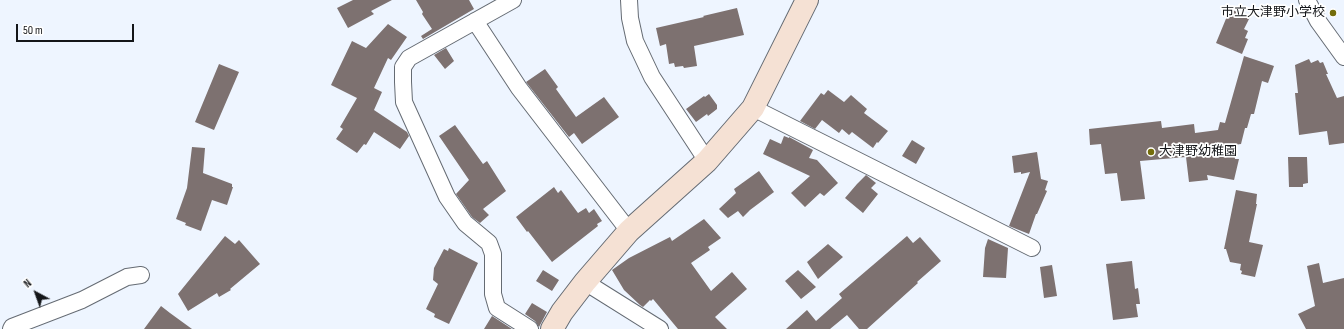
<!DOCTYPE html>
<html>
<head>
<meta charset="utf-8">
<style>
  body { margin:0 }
  #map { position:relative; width:1344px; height:329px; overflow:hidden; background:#eef5ff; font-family:"Sofia Sans Condensed",sans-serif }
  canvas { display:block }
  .north { position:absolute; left:16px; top:273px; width:40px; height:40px; -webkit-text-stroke:3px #fff; paint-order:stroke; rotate:319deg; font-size:11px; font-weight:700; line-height:16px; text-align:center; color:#141619 }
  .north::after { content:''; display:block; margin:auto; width:14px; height:18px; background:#141619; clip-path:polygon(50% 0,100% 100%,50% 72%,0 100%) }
  .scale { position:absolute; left:16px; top:24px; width:118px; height:18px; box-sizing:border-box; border:2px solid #141619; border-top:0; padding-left:5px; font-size:12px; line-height:14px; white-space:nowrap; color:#141619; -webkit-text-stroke:3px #fff; paint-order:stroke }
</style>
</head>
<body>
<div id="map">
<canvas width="1344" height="329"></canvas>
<div class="north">N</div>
<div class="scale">50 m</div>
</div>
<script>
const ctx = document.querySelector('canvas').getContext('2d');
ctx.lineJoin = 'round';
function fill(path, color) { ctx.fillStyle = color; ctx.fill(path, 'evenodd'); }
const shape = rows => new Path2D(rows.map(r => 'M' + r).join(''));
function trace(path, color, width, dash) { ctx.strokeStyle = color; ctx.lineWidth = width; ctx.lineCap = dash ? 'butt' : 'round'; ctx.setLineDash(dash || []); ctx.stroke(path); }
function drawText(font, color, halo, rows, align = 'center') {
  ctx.font = font + ' "Sofia Sans Condensed","Noto Sans JP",sans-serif'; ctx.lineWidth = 3.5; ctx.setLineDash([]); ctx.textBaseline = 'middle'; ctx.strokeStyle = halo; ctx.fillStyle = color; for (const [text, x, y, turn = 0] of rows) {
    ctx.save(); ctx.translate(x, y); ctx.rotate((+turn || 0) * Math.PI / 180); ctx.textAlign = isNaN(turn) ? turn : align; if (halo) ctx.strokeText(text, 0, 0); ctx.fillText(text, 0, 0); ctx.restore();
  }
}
const building = shape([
  [353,0,392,0,371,11,374,14,348,28,337,8],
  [416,0,469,0,474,9,423,39,421,36,432,29,422,14,423,12],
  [737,8,744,35,694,46,697,66,684,68,683,66,675,67,674,63,669,64,666,44,660,46,656,28,704,17,703,16],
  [1230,9,1250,17,1244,29,1248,31,1245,38,1248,39,1242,54,1216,43],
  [388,24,407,37,391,60,388,58,374,88,382,92,374,110,407,132,409,136,400,149,374,132,366,145,364,144,357,153,336,139,343,129,340,127,357,98,331,85,352,41,366,48],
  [446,48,454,61,445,69,434,55],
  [1244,56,1274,66,1268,83,1262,81,1254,114,1251,114,1247,128,1245,128,1241,144,1234,145,1235,159,1239,159,1234,180,1207,175,1208,180,1189,182,1186,157,1140,161,1145,199,1121,201,1117,173,1105,174,1101,144,1090,145,1089,129,1161,121,1162,128,1194,124,1195,133,1218,130,1220,122,1225,123],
  [1309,59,1311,63,1318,60,1320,63,1323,62,1328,74,1326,74,1337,98,1344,96,1344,143,1329,145,1327,131,1299,135,1295,93,1298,93,1295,65],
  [219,64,239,72,214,130,195,122],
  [545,69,558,87,556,89,576,117,604,97,619,117,582,144,574,133,569,137,526,82],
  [828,90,844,102,851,95,867,109,864,113,888,131,878,143,877,142,873,148,852,132,849,135,842,129,839,133,822,120,815,129,800,121,821,93,824,95],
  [709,94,717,105,717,109,708,116,707,114,696,122,686,109,704,96,705,97],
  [455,125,483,164,487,161,506,191,483,209,489,215,480,223,472,217,456,194,469,180,439,136],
  [784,136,789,138,789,137,813,150,809,158,817,160,838,183,824,196,820,193,805,207,791,193,810,176,763,154,770,139,781,144],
  [912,140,925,148,916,164,902,156],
  [192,147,205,148,203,173,232,184,232,187,233,187,227,205,212,200,201,231,185,225,186,223,176,219,187,188],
  [1037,152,1041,179,1048,181,1045,190,1047,191,1037,214,1036,214,1029,234,1009,226,1030,172,1021,174,1021,172,1014,173,1012,156],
  [1288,157,1307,157,1308,183,1303,184,1303,187,1289,187],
  [759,171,774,192,750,210,743,217,738,211,728,218,719,209,736,193,734,189],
  [866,175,876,183,871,188,878,194,863,213,845,198,857,184],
  [554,187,558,193,561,190,578,213,586,208,589,213,594,209,602,221,597,224,598,226,552,262,528,231,527,232,516,217],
  [1236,190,1257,194,1256,204,1257,204,1249,242,1263,245,1255,277,1241,274,1242,271,1240,270,1241,264,1230,262,1226,249,1224,249],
  [704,219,721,238,708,247,710,250,691,263,711,291,732,272,747,289,715,317,727,329,678,329,653,299,651,301,650,300,643,307,640,305,624,290,612,270,629,258,670,237,672,241],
  [225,236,235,244,239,240,260,264,230,289,231,290,219,297,217,293,188,311,178,294],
  [907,236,913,243,920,237,941,261,917,282,918,283,867,329,859,329,847,315,830,329,786,329,807,310,816,321,842,298,839,294],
  [988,239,1008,248,1006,278,983,277,985,248],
  [828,244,843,257,818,279,807,262],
  [449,248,478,263,449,324,434,317,435,314,426,309,438,284,433,280,434,268,444,249,448,251],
  [1132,261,1135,289,1138,288,1140,304,1136,304,1138,317,1113,320,1106,264],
  [1319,263,1323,283,1344,278,1344,329,1306,329,1298,314,1315,306,1307,266],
  [1052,265,1057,296,1044,298,1040,267],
  [543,270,559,280,552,291,536,281],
  [798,270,816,287,801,299,785,281],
  [532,303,547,312,539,327,535,321,525,314],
  [161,306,170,313,192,329,144,329],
  [492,316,512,329,484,329]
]);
const street = shape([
  [513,0,409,58,403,67,403,82,404,102,447,197,465,223,489,243,493,254,493,294,497,308,530,329],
  [629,0,630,18,635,41,652,77,707,161],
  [1307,0,1318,21,1344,57],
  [475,21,519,88,629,231],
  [753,108,1032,248],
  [585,282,660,329],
  [11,329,12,327,82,300,127,277,141,275]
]);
const secondary = shape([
  [552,329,562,312,585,282,629,231,707,161,753,108,807,0]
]);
const markers = [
  [1333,13,4,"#746d0a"],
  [1151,152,4,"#746d0a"]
];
const poiNames = [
  ["市立大津野小学校",1325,13],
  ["大津野幼稚園",1159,152,"left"]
];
fill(building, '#7d7170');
trace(street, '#656b73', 18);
trace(secondary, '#656b73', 24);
trace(street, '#fff', 16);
trace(secondary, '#f5e1d4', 22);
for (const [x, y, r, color] of markers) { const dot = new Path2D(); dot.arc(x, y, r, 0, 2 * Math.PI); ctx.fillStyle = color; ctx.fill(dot); trace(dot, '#fff', 1.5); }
drawText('13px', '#141619', '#fff', poiNames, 'right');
</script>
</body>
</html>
